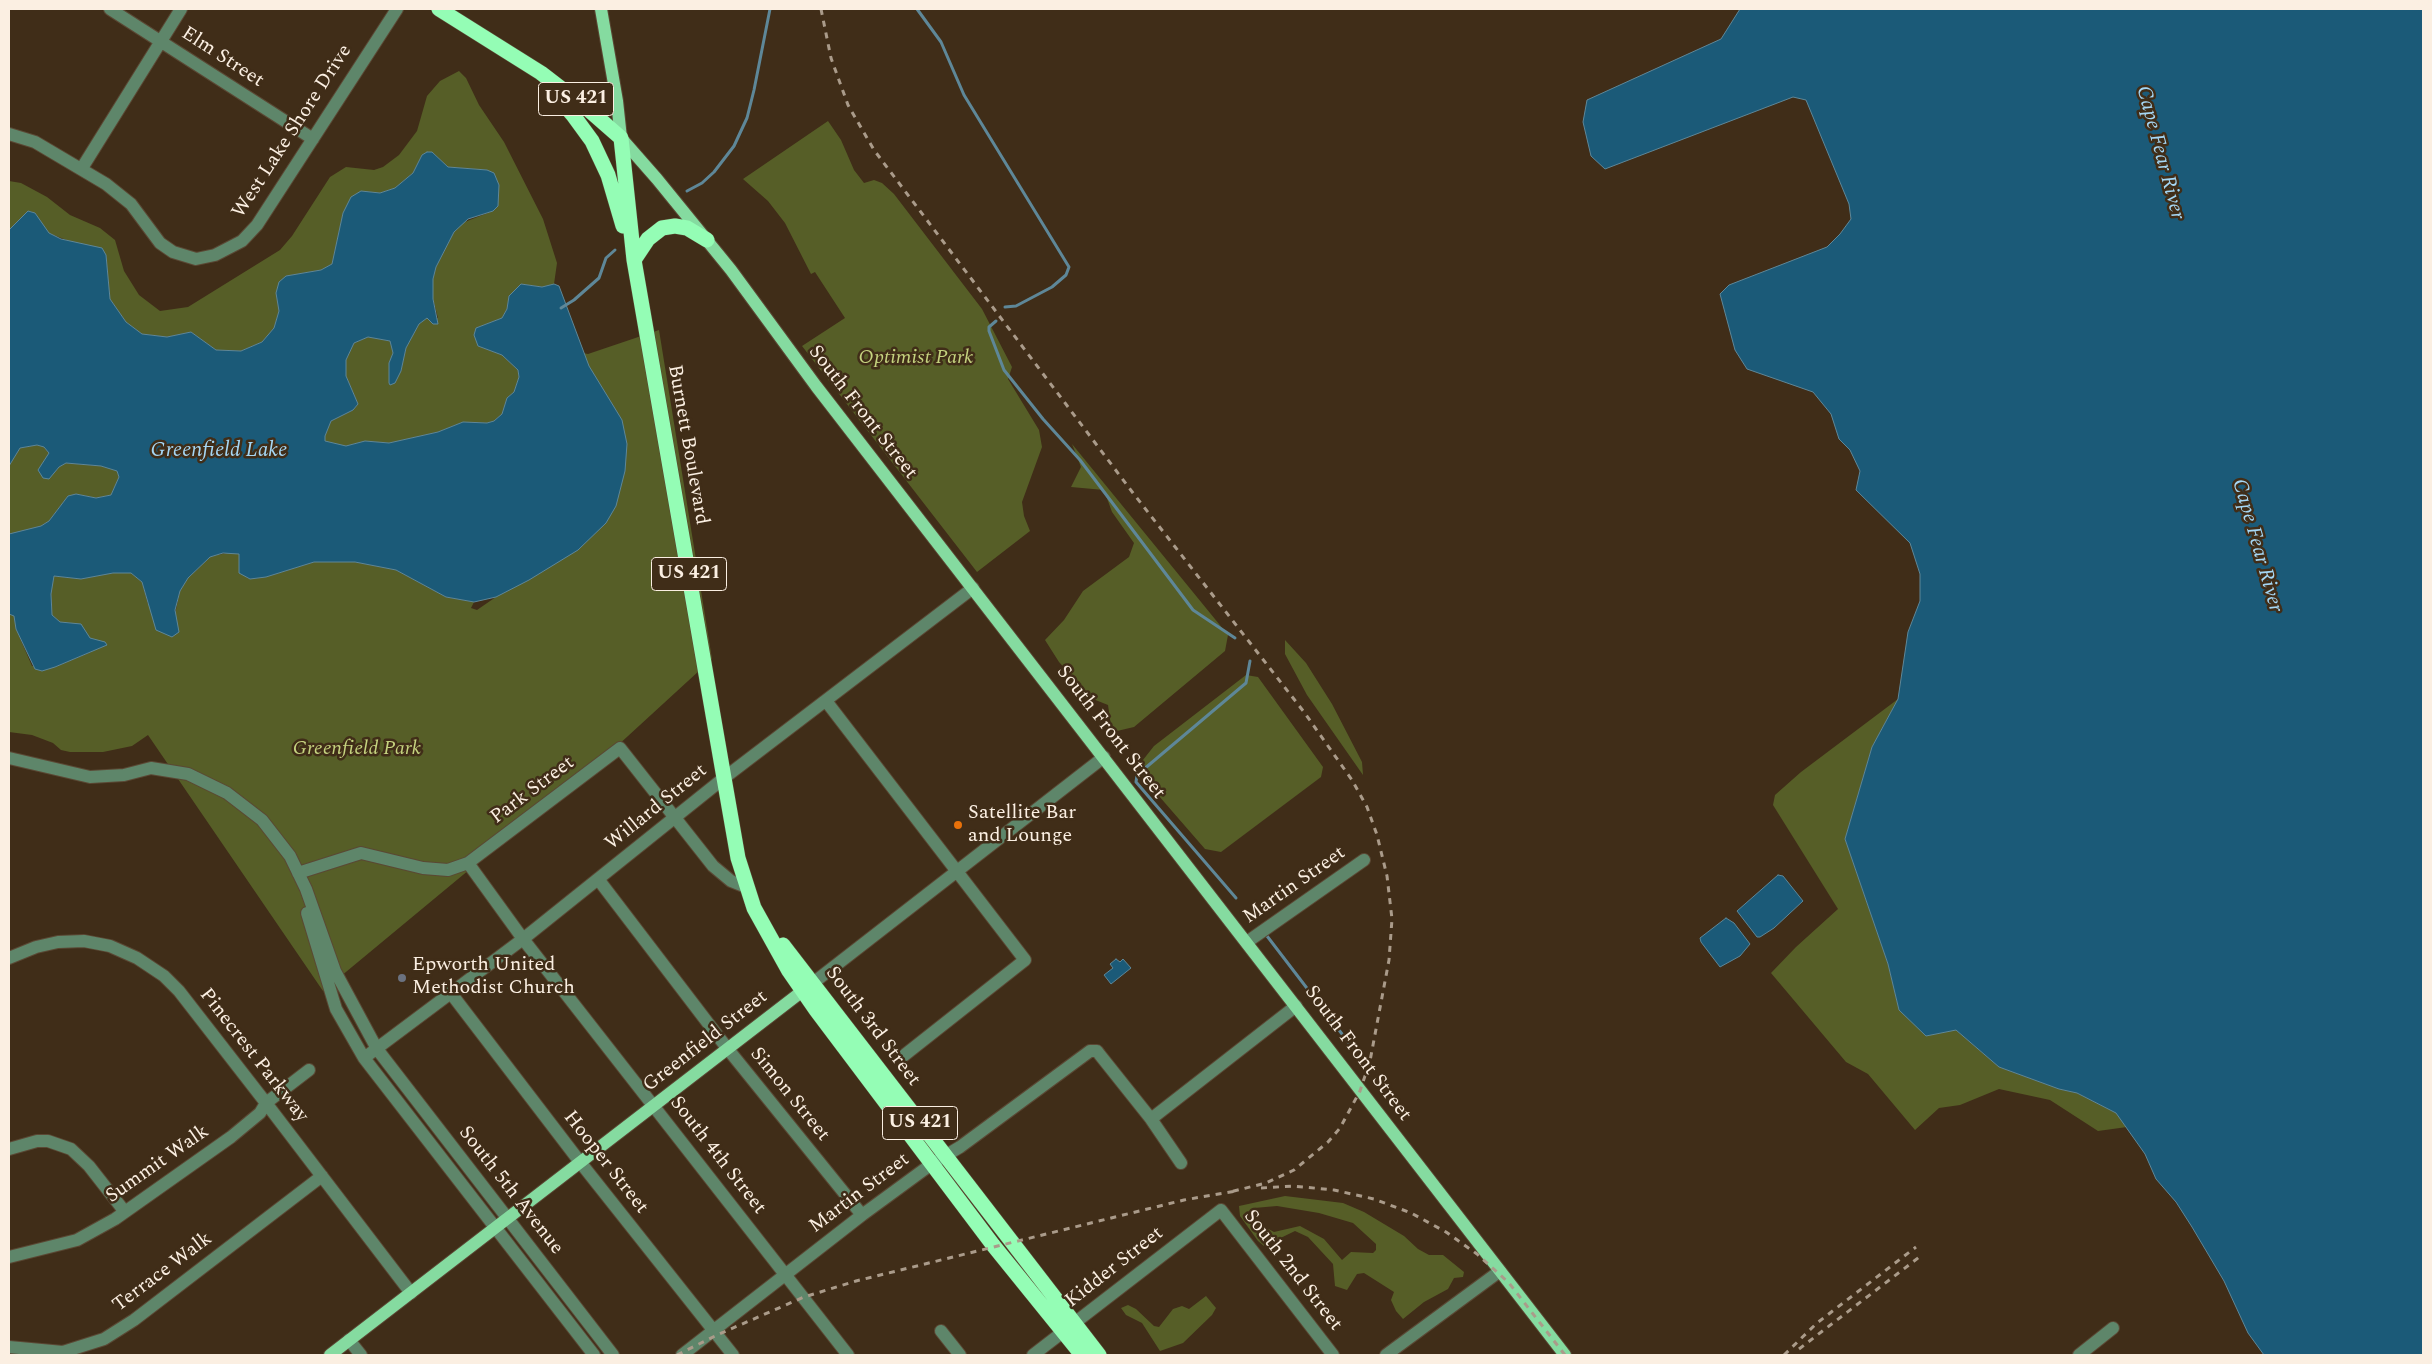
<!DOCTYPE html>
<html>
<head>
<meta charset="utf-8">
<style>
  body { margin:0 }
  #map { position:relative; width:2432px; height:1364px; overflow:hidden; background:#402d18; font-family:Spectral,serif }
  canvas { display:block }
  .frame { position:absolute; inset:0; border:10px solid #fbefe2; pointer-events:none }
</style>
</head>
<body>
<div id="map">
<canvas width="2432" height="1364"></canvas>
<div class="frame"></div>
</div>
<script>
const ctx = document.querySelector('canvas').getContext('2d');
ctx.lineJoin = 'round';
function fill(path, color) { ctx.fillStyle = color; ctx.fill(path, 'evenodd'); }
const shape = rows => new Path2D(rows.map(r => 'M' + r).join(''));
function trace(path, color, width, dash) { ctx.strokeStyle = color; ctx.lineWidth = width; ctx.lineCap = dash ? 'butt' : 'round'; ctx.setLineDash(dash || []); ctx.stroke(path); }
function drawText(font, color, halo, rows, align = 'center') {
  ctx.font = font + ' Spectral,serif'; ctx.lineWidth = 5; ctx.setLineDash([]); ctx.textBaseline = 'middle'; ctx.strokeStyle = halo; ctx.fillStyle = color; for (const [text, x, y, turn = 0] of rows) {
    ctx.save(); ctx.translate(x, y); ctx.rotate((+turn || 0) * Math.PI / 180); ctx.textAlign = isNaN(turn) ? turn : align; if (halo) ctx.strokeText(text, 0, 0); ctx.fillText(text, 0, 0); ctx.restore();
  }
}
const green = shape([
  [459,71,466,78,479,105,504,142,543,219,557,263,554,284,542,287,521,284,509,296,507,309,502,318,476,328,478,346,502,355,518,370,519,377,514,392,507,398,502,414,494,421,487,423,463,422,438,432,389,443,365,441,346,446,337,445,325,441,325,436,331,421,353,410,358,404,346,376,346,360,354,343,368,337,390,341,393,353,389,363,401,371,406,348,419,324,427,318,438,318,433,299,433,279,436,267,454,232,462,223,493,211,487,170,448,167,432,152,422,155,413,173,395,188,380,193,361,191,343,213,332,264,321,270,286,276,276,293,279,311,274,328,262,342,241,351,216,350,191,332,167,337,142,334,126,322,110,299,106,255,48,233,35,213,29,211,9,230,9,181,21,183,47,197,70,215,100,228,115,240,124,271,139,295,160,311,188,307,280,250,292,236,330,177,346,167,374,170,383,167,399,155,417,131,427,96,440,81],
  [828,121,841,140,854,170,864,183,874,180,882,183,894,194,982,309,1012,367,1008,379,1039,430,1042,447,1022,502,1024,516,1030,531,977,572,802,346,845,318,815,272,811,274,785,223,768,201,743,179],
  [659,330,712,659,604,758,323,991,148,735,132,746,103,752,70,752,61,750,53,743,32,735,9,732,9,614,14,616,16,629,32,666,55,667,91,652,71,623,60,622,52,615,51,593,54,576,81,579,113,573,131,573,142,582,148,604,175,614,180,591,188,578,210,557,217,555,233,552,239,554,247,578,251,579,266,577,314,562,355,562,396,570,446,597,474,602,471,608,477,610,551,559,551,347,588,354],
  [1072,444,1228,635,1225,651,1134,727,1117,731,1111,726,1108,705,1093,699,1059,662,1045,640,1064,620,1083,591,1129,557,1134,543,1112,512,1104,490,1071,487,1081,467],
  [37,445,44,447,49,453,39,470,49,478,59,467,66,463,101,466,117,471,119,477,111,495,96,498,76,494,68,496,49,521,41,526,9,534,9,466,20,448],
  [1285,640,1306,663,1332,704,1362,762,1363,775,1307,695,1285,654],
  [1246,675,1258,677,1323,767,1321,777,1221,852,1205,849,1145,780,1139,765,1154,746],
  [1898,699,1872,747,1845,839,1888,964,1899,1010,1956,1030,1999,1067,2059,1089,2077,1093,2116,1113,2127,1127,2098,1131,2050,1100,1999,1089,1960,1105,1939,1108,1915,1130,1868,1074,1846,1062,1771,973,1796,947,1838,909,1773,805,1775,795,1801,772],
  [1285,1196,1343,1203,1364,1212,1404,1236,1418,1249,1429,1255,1443,1255,1464,1272,1463,1277,1454,1278,1448,1289,1424,1302,1403,1319,1396,1311,1391,1300,1394,1292,1364,1273,1357,1274,1347,1290,1335,1286,1333,1264,1308,1237,1295,1231,1264,1246,1258,1241,1240,1216,1239,1206],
  [1277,1206,1319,1213,1353,1223,1376,1244,1376,1250,1373,1253,1351,1252,1342,1260,1324,1239,1300,1226,1274,1232,1254,1221,1248,1212,1254,1208],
  [1206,1296,1216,1308,1212,1315,1183,1343,1160,1351,1142,1323,1126,1315,1121,1308,1128,1305,1136,1309,1154,1326,1159,1327,1173,1309,1182,1306,1189,1309]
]);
const water = shape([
  [1740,9,2423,9,2423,1355,2264,1355,2248,1333,2224,1281,2192,1227,2176,1202,2156,1179,2145,1154,2116,1113,2077,1093,2059,1089,1999,1067,1956,1030,1926,1036,1899,1010,1888,964,1845,839,1872,747,1898,699,1908,632,1920,601,1920,574,1910,543,1856,490,1860,471,1850,450,1839,439,1831,414,1813,392,1747,369,1735,350,1720,294,1729,285,1827,247,1840,234,1851,219,1849,204,1806,100,1793,97,1605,169,1591,156,1583,122,1587,100,1721,39,1740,9],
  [427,152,432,152,448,167,487,170,494,173,499,185,498,206,493,211,468,219,454,232,436,267,433,279,433,299,438,324,433,324,427,318,419,324,406,348,401,371,395,383,390,385,389,383,389,363,393,353,390,341,368,337,354,343,346,360,346,376,358,404,353,410,331,421,325,436,325,441,346,446,365,441,389,443,438,432,463,422,487,423,494,421,502,414,507,398,514,392,519,377,518,370,502,355,478,346,474,335,476,328,502,318,507,309,509,296,521,284,542,287,554,284,559,286,589,366,622,420,627,444,625,471,616,506,606,523,578,550,529,580,496,597,474,602,446,597,396,570,355,562,314,562,266,577,250,579,239,573,239,554,223,553,210,557,188,578,180,591,175,610,179,632,172,637,156,630,142,582,131,573,113,573,81,579,54,576,51,594,52,615,60,622,81,624,90,638,105,642,107,645,55,667,42,671,35,669,16,629,14,616,9,614,9,534,41,526,49,521,68,496,76,494,96,498,111,495,119,477,117,471,101,466,66,463,59,467,49,479,43,478,38,470,49,453,44,447,37,445,20,448,9,466,9,230,28,211,35,213,49,233,61,239,102,248,106,255,110,299,126,322,142,334,167,337,191,332,216,350,241,351,262,342,274,328,279,311,276,293,279,282,286,276,321,270,332,264,343,213,351,197,361,191,380,193,395,188,413,173,422,155,427,152],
  [1778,875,1783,876,1803,901,1774,928,1760,937,1757,937,1737,911,1778,875],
  [1726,918,1734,923,1750,944,1740,956,1720,967,1701,942,1700,938,1726,918],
  [1116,959,1120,962,1123,959,1131,968,1111,984,1104,975,1113,968,1110,964,1116,959]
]);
const stream = shape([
  [917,9,941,42,964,95,1069,267,1066,275,1052,287,1016,306,1005,307],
  [687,191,702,183,714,172,734,146,740,133,747,118,754,90,770,9],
  [561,308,574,300,599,278,606,258,615,250],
  [996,321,989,327,989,331,1004,370,1043,419,1080,460,1193,610,1235,638],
  [1236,898,1136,782,1137,775,1246,683,1250,661],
  [1267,936,1355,1051]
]);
const minor = shape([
  [110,9,313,139],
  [9,134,35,142,106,184,131,204,160,243,173,252,196,259,215,255,242,241,257,225,397,9],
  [82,168,181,9],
  [826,701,1025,960,902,1057],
  [9,758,90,777,124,775,151,768,188,774,227,793,262,820,290,856,306,889,335,971,377,1049,613,1355],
  [468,863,523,939,848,1355],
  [298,873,361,853,423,868,448,870,468,863,620,748,713,866,731,881,746,887],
  [598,879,727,1048,862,1215],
  [307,913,336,1009,364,1058,594,1355],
  [1247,942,1364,860],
  [9,958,36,947,58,942,84,941,110,946,137,958,164,976,179,991,266,1103,411,1293],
  [813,983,1104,757],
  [450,992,580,1162,733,1355],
  [364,1058,523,939,724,778,973,588],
  [1151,1119,1296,1006],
  [9,1149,37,1141,48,1141,71,1149,89,1166,125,1212],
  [9,1257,77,1240,115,1219,231,1137,260,1113,266,1103,309,1070],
  [941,1331,960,1355],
  [349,1340,361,1355],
  [9,1347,63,1352,104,1339,134,1320,322,1176],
  [682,1355,862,1215,933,1163,960,1147,1090,1051,1097,1051,1100,1055,1151,1119,1181,1163],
  [1033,1355,1221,1210,1333,1355],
  [1386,1355,1500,1271],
  [2079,1355,2113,1328]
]);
const major = shape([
  [601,9,617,101,621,138,657,179,731,270,816,386,1565,1355],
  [330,1355,809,986]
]);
const highway = shape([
  [439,9,541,73,589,110,621,138,634,260,724,778,738,858,754,908,789,971,816,1010,993,1245,1082,1355],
  [549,87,573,115,592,141,608,175,623,226],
  [634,260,648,239,662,228,675,226,687,228,707,240],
  [783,945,1099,1355]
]);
const rail = shape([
  [821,9,831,58,848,105,874,150,1133,493,1304,712,1352,780,1367,807,1377,835,1387,876,1392,919,1389,960,1370,1061,1360,1091,1340,1128,1328,1142,1294,1170,1266,1183,1230,1192],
  [1261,1188,1293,1186,1334,1190,1374,1199,1411,1213,1446,1232,1477,1254,1509,1283,1565,1355],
  [1799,1349,1922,1255],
  [677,1355,717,1335,804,1297,856,1281,1184,1200,1236,1191],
  [1784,1355,1817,1323,1916,1247]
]);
const markers = [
  [958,825,5,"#e8710a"],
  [402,978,5,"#6b7280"]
];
const shields = [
  [576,99,75],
  [689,574,75],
  [920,1123,75]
];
const shieldNames = [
  ["US 421",576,99],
  ["US 421",689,574],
  ["US 421",920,1123]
];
const streetNames = [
  ["Elm Street",222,58,33],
  ["West Lake Shore Drive",293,132,-57],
  ["South Front Street",862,413,52],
  ["Burnett Boulevard",687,445,80],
  ["South Front Street",1110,733,52],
  ["Park Street",533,791,-37],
  ["Willard Street",657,808,-39],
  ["Martin Street",1295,886,-35],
  ["South 3rd Street",872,1027,53],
  ["Greenfield Street",706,1042,-38],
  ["South Front Street",1357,1054,53],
  ["Pinecrest Parkway",253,1056,52],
  ["Simon Street",789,1095,51],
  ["South 4th Street",717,1156,52],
  ["Hooper Street",605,1163,52],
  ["Summit Walk",158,1165,-35],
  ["South 5th Avenue",510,1191,52],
  ["Martin Street",860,1194,-37],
  ["Kidder Street",1115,1268,-38],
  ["South 2nd Street",1292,1271,52],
  ["Terrace Walk",163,1273,-37]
];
const parkNames = [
  ["Optimist Park",916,359],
  ["Greenfield Park",357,750]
];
const poiNames = [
  ["Satellite Bar",968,814],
  ["and Lounge",968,837],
  ["Epworth United",412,966],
  ["Methodist Church",412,989]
];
const waterNames = [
  ["Cape Fear River",2159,153,75],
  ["Greenfield Lake",219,452],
  ["Cape Fear River",2256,546,74]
];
fill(green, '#565e27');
fill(water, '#1b5a78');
trace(water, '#5e8798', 1);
trace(stream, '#5e8798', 3);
trace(minor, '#5a4834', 14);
trace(major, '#5a4834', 14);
trace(highway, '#5a4834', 16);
trace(minor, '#5e866a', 12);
trace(major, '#85dba0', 12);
trace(highway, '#94fdb5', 15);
trace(rail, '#aa9b8a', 3, [6, 6]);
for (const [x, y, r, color] of markers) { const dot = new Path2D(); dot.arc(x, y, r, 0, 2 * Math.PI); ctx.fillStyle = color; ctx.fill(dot); trace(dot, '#402d18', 2); }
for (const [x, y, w] of shields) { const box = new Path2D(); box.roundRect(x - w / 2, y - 16.5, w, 33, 4); ctx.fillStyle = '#402d18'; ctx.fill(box); trace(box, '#fbefe2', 1); }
drawText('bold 19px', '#fbefe2', null, shieldNames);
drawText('20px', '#fbefe2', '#402d18', streetNames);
drawText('italic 20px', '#c5d37f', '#402d18', parkNames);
drawText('20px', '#fbefe2', '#402d18', poiNames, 'left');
drawText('italic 21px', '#a5d7f5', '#402d18', waterNames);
</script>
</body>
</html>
